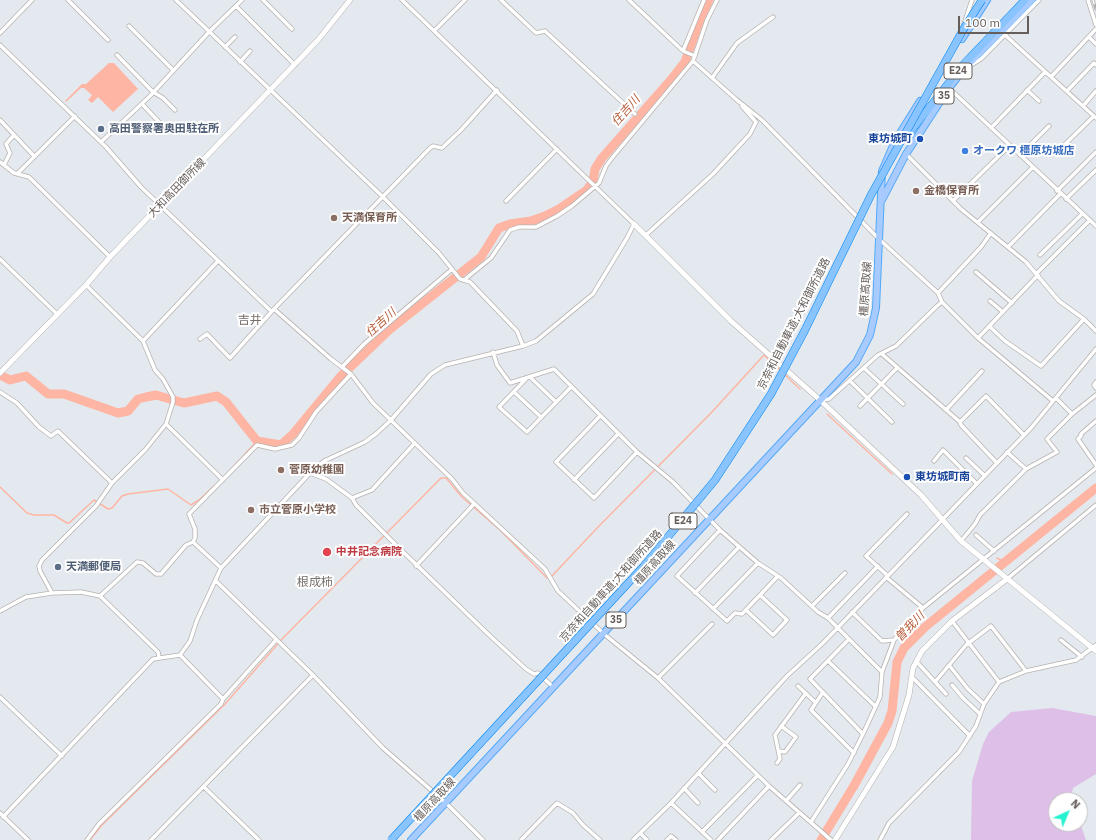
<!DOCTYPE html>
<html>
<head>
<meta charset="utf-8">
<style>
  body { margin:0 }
  #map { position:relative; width:1096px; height:840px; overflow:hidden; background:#e3e9ef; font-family:"IBM Plex Sans",sans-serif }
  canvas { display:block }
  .north { position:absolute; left:1048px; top:792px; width:40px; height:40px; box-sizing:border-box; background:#fff; border:1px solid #c1bfbd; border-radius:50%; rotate:44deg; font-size:11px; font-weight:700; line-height:16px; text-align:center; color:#655e5b }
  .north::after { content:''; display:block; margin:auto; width:14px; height:18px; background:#27f2d0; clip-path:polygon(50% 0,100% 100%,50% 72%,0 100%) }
  .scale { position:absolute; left:958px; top:16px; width:71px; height:18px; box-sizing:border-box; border:2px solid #655e5b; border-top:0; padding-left:5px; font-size:12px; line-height:14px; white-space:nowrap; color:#655e5b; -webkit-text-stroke:3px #fff; paint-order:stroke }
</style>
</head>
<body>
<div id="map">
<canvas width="1096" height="840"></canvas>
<div class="north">N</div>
<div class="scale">100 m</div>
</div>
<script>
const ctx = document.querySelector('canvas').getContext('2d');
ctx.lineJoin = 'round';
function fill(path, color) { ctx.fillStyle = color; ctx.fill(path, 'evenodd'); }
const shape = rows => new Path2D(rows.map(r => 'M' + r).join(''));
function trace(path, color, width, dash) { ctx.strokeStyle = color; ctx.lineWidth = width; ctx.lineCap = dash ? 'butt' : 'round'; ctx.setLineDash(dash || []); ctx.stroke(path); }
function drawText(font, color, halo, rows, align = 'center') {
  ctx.font = font + ' "IBM Plex Sans","Noto Sans JP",sans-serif'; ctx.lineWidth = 4; ctx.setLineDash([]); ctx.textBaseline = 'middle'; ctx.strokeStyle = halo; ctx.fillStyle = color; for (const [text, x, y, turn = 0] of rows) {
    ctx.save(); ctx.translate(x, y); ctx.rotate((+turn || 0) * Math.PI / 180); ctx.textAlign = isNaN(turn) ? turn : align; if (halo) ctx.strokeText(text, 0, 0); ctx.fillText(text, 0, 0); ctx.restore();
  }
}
const green = shape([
  [1052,708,1096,716,1096,774,1073,788,1070,800,1056,800,1056,824,1080,823,1086,840,971,840,972,781,983,744,989,732,1011,712]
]);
const water = shape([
  [109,63,114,63,138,89,113,112,98,97,92,103,88,100,92,95,84,88,81,88,66,102,65,101,82,84,86,84]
]);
const stream = shape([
  [784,374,800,389],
  [827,414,892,474],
  [234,466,257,441],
  [0,487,27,513,34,515,54,515,67,523,69,523,94,500,108,509,112,508,122,496,128,494,168,489,191,505,199,500,214,486],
  [997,558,1004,562],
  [90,840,101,826,225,704,283,638,441,478,446,478,462,497,500,530,547,578,551,577,599,526,711,413,764,355,780,370]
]);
const river = shape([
  [0,375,10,380,26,376,48,394,64,394,118,413,128,411,138,399,146,397,156,395,184,403,217,396,226,402,257,441,281,445,293,434,340,377,389,330,481,257,499,228,510,224,531,221,545,216,559,209,587,190,593,181,595,169,602,158,670,81,685,62,699,22,709,0],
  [821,840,855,784,888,723,892,711,897,662,904,648,925,627,1096,488]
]);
const street = shape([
  [68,0,108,40],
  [176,0,382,196,439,253,460,279,470,282,517,331,523,346],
  [263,0,292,29],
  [501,0,536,33,545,31,635,114],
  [629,0,683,51,695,56],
  [1088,0,1096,25],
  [236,6,295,65],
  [964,24,972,0],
  [129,26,173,70],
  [435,30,465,0],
  [0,33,32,0],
  [1005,35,1096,118],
  [1089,37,1096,44],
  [0,45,106,147,141,187,271,311],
  [225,47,235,37],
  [683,51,704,0],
  [117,55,153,92,163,98,175,110],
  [693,61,739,102],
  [240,62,250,51],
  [971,65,981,59,1039,0],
  [1051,77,1096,29],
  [712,78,737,43,773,17],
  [949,88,1096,226],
  [1027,90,1039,101],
  [1067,91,1094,63,1096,65],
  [737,100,762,120,879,239,938,293,942,302,978,338,1053,401],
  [142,104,160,123],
  [1083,106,1096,91],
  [0,120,34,156],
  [991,128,1045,72],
  [101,142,150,96,209,32,242,0],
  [1056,153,1094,116],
  [906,154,961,209,1026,262,1059,301,1084,319,1096,331],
  [1020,155,1049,126],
  [0,162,14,173,29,177,110,257],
  [4,165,10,153,6,144,14,135],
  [18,173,75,116],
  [1057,191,1096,152],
  [1066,199,1096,170],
  [506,201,557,149],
  [953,201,1009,146],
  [978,222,1033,167],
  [646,235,713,174,750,134,756,122,742,106],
  [1008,247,1060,194],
  [1040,255,1082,214],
  [0,259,57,314],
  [976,272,1012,303],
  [1036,274,1090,220],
  [464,280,491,258,510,230,519,227,536,227,557,216,572,206,599,183,606,166,612,158,693,61,707,20,717,0],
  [938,293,981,247,991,233],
  [990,301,1003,312],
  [274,309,331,359,351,374,373,403,452,479,463,493,545,569,558,591,604,634,658,678,769,786,831,840],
  [989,326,1005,341,1041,366,1084,319],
  [978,338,1038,275],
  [200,339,207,334,230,358,274,309,430,148,433,146,442,148,461,130,497,90],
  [143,341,218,261],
  [493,352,497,365,510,383,554,369,637,452,673,482,720,530,758,563,781,578,818,612,828,618,882,672],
  [882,354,960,422,961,425,996,462],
  [342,367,364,344,451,270],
  [864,368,903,404],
  [530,377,556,402],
  [526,379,499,407,527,432,571,387],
  [850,381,892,422],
  [1096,382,1094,385,1096,388],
  [0,392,17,403,39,427,51,436,58,431,112,483],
  [514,392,541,417],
  [820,400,829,399,878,355,896,346,937,306,942,302],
  [860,406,897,368],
  [946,410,982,371],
  [1072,414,1096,395],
  [600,416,556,462,594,498,637,452],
  [1096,421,1081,434,1081,436,1078,439,1096,465],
  [960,422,986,396,1024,435],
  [166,424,223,480],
  [966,458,984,475],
  [934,461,943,450,976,483],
  [1026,469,1057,452,1047,439,1072,414,1056,398],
  [310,473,326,479,352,498,356,505,396,545,488,634,526,669,534,674,538,673,553,687],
  [574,480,618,434],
  [352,498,372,490,414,444],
  [720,530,677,576,727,621,735,613,742,614,778,576],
  [976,535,994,551],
  [961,541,975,524,980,515,1026,469,1007,452],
  [193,542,221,568],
  [416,566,474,504],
  [887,575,866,556,907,514],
  [886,577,923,608],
  [1007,579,1096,505],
  [216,581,313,675,383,748,446,803,483,840],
  [52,593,40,571,39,566,42,560,96,506,112,483,145,450,166,424,173,402,173,397,163,379,155,370,143,341,86,285],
  [695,593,739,547],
  [100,596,137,562,143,563,156,574,161,574,186,545,193,542,195,538,195,529,189,514,257,445,275,449,292,445,299,438,316,412,351,374],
  [812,606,845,573],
  [713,609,758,563],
  [746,610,773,635,787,620,760,595],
  [0,611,26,597,52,593,81,592,100,596,158,652,159,657],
  [852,612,882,641,894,640],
  [828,618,878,566],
  [952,621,999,682],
  [849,639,810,679,863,734],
  [1061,640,1082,657],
  [180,655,223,699],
  [828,661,875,706],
  [916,661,946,694],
  [949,665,968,689,984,704],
  [912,677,970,736],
  [658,678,712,624],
  [935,682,966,645,991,626,1026,671],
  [952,685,963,698,980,714],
  [798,686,815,702],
  [823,692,811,710,854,753],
  [0,697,62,756],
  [779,751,785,752,796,737,781,726],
  [777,763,780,759,775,735,806,693],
  [698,773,715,790],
  [204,787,259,840],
  [684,788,698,803],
  [786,801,800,785],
  [671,803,711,840],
  [0,813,28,840],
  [3,817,153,659,180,655,190,641,197,620,221,568,310,473,324,461,365,442,377,433,391,420,431,374,445,365,523,346,536,341,593,294,627,238,634,224,402,0],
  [811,822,848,764,863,734,880,697,882,672,894,640,923,608,1096,468],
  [702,832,758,775],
  [640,833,647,840],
  [87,840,99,824,221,704,223,699,276,640],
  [151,840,313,675],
  [521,840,557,803,573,813,583,825,600,840],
  [633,840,671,803,787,676,823,643,1031,428,1096,349],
  [667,840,671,836,676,840],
  [718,840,769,786],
  [771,840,799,813],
  [880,840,889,823,959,752,976,726,984,704,999,682,1026,671,1076,660,1096,645]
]);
const secondary = shape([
  [634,224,731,321,820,400,921,495,961,541,1096,651],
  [0,373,86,285,110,257,318,40,350,0],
  [835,840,893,747,909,695,913,668,922,651,952,621,1007,579]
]);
const primary = shape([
  [962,39,987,0],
  [882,200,906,154,949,88,965,68,1032,0],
  [411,840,856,362,870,335,876,308,882,171,895,141,920,101]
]);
const highway = shape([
  [906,137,963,65,1025,0]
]);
const rail = shape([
  [1093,0,1096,9]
]);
const highwayBridge = shape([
  [391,840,643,567,715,480,771,394,805,330,871,195,963,30,982,0]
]);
const markers = [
  [101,129,4,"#5c6f8a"],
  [920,139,4,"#1a4fb4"],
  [965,151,4,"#3f7fe0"],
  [916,191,4,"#8d6e63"],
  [334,218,4,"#8d6e63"],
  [281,470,4,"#8d6e63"],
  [907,477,4,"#1a4fb4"],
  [251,510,4,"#8d6e63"],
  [327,552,5,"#e0444e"],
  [58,567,4,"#5c6f8a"]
];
const shields = [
  [958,71,28],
  [944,96,20],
  [683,521,28],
  [616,620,20]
];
const shieldNames = [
  ["E24",958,71],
  ["35",944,96],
  ["E24",683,521],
  ["35",616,620]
];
const serviceNames = [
  ["高田警察署奥田駐在所",109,129],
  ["天満郵便局",66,567]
];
const transitNames = [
  ["東坊城町",912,139],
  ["東坊城町南",915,477,"left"]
];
const shopNames = [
  ["オークワ 橿原坊城店",973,151]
];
const streetNames = [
  ["大和高田御所線",177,188,-46],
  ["橿原高取線",866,289,-86],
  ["京奈和自動車道;大和御所道路",794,324,-63],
  ["橿原高取線",655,563,-48],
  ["京奈和自動車道;大和御所道路",611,586,-48],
  ["橿原高取線",435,800,-47]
];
const educationNames = [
  ["金橋保育所",924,191],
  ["天満保育所",342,218],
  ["菅原幼稚園",289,470],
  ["市立菅原小学校",259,510]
];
const healthNames = [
  ["中井記念病院",336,552]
];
const waterNames = [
  ["住吉川",626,111,-49],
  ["住吉川",381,323,-42],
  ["曽我川",910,627,-46]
];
const neighbourhoodNames = [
  ["吉井",250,321],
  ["根成柿",315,583]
];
fill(green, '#debfe8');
fill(water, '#ffb5a3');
trace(stream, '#ffb5a3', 1.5);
trace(river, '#ffb5a3', 9);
trace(street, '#b7b2af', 5);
trace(secondary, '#b7b2ae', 6);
trace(primary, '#53a9f8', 8);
trace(highway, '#0086f2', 8);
trace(street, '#fff', 3.5);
trace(secondary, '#fff', 5);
trace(primary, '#a8cbff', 6);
trace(highway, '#8ac4ff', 7);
trace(rail, '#b3b1b1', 3);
trace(rail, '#fff', 1.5, [4.5]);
trace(highwayBridge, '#0086f2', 8, []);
trace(highwayBridge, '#8ac4ff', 7);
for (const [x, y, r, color] of markers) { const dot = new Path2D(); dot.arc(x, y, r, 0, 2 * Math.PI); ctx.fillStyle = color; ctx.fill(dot); trace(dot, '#fff', 1.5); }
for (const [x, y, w] of shields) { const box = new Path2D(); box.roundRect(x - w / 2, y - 8, w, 16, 3); ctx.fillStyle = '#fff'; ctx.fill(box); trace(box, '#655e5b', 1); }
drawText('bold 10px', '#655e5b', null, shieldNames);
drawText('bold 11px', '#4e5e75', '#fff', serviceNames, 'left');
drawText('bold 11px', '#164399', '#fff', transitNames, 'right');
drawText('bold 11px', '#366cbe', '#fff', shopNames, 'left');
drawText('11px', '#655e5b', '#fff', streetNames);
drawText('bold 11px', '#785e54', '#fff', educationNames, 'left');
drawText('bold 11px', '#be3a42', '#fff', healthNames, 'left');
drawText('italic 12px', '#b75d3a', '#fff', waterNames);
drawText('12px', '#776f6c', '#fff', neighbourhoodNames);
</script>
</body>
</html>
